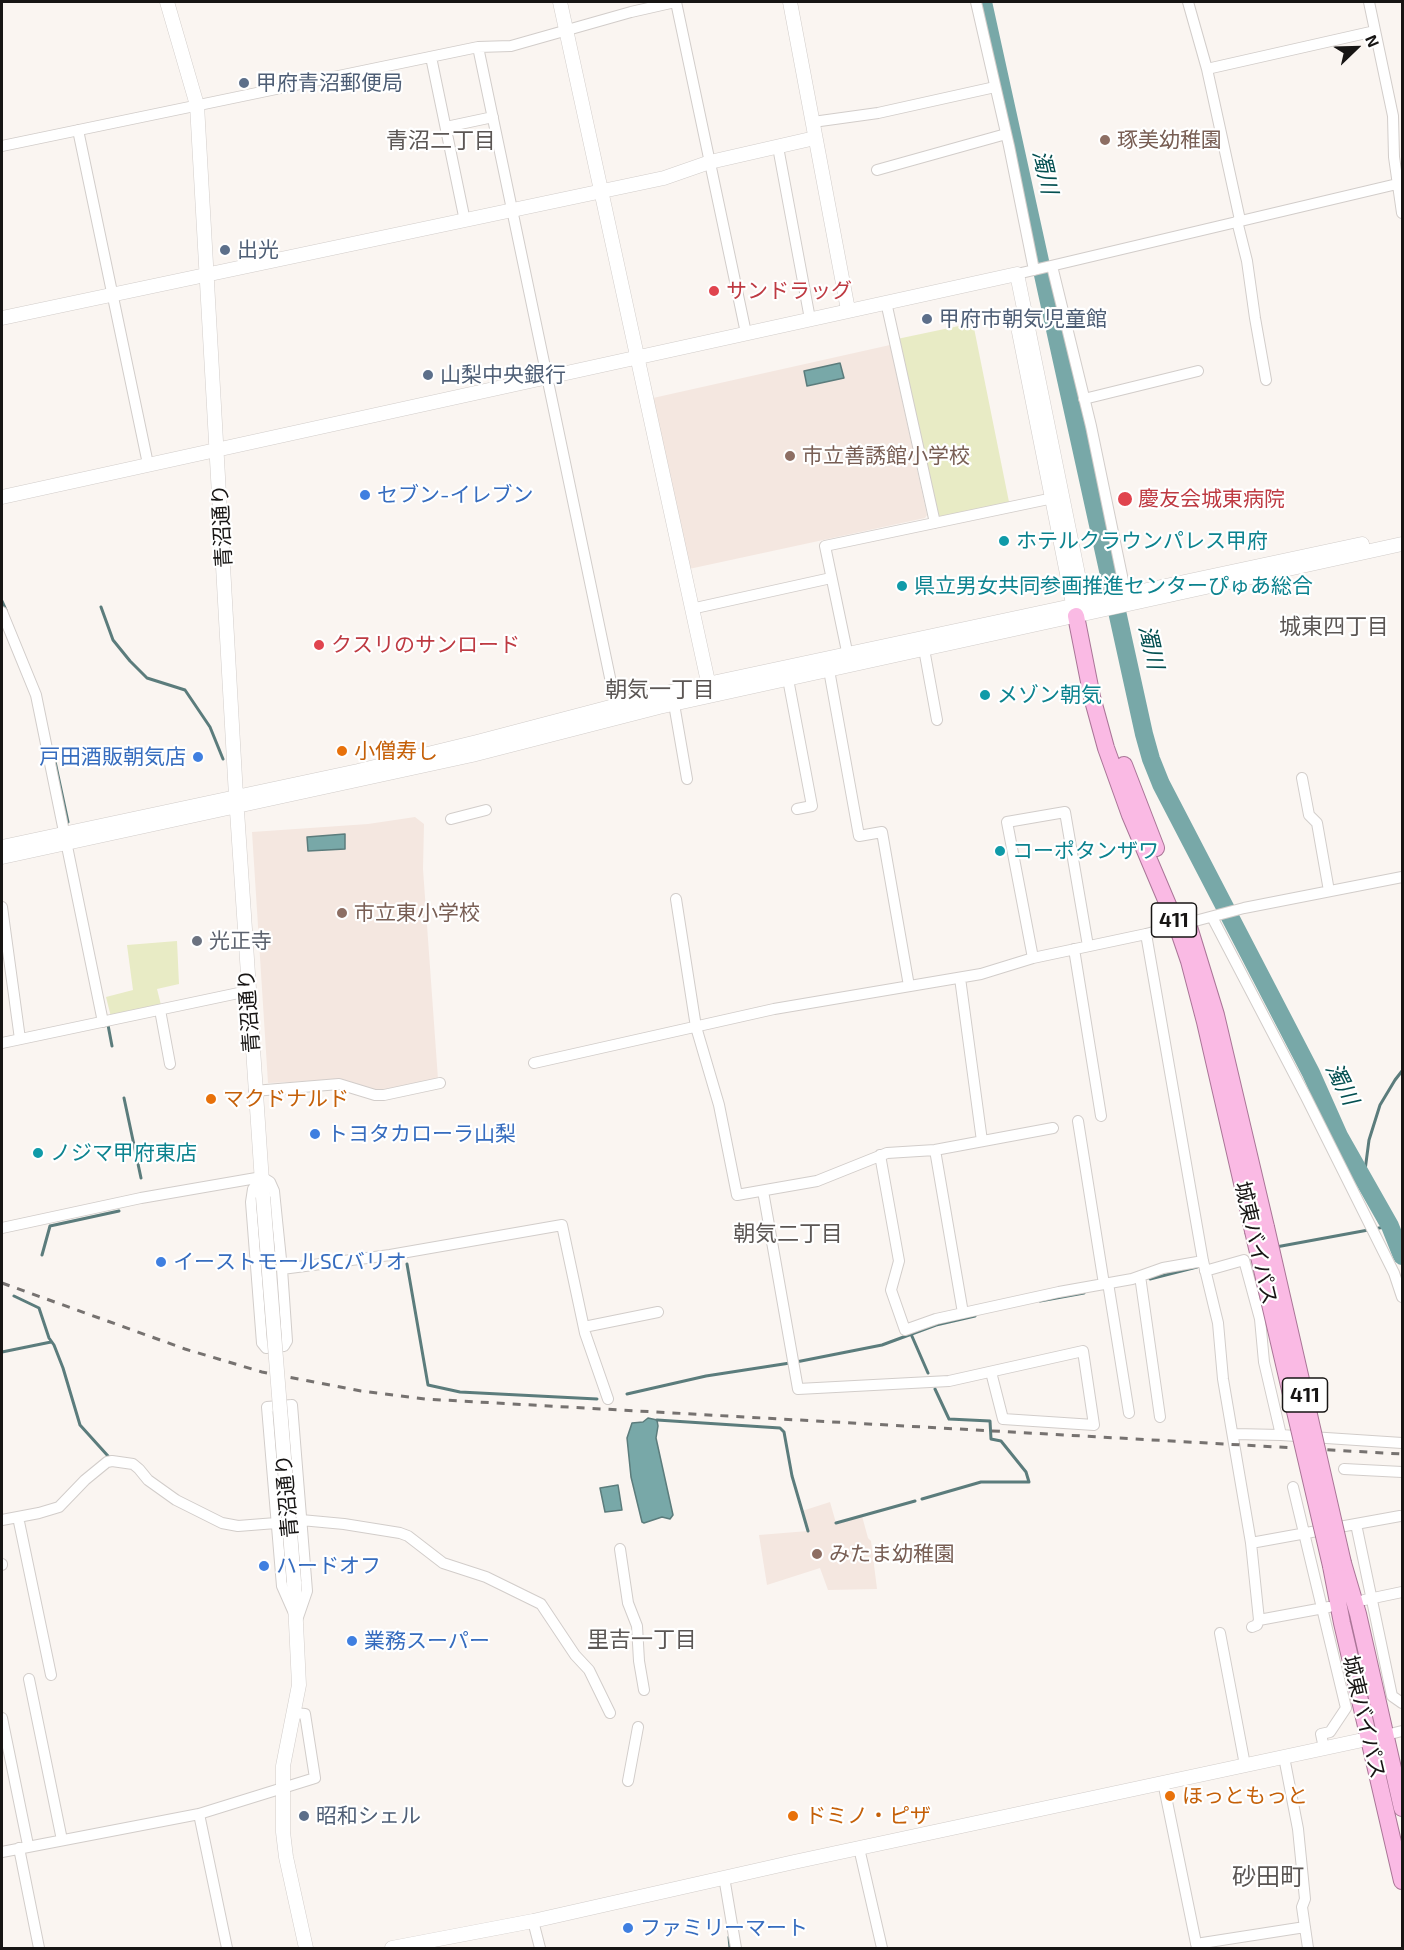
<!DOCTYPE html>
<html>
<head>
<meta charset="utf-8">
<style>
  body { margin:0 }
  #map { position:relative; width:1404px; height:1950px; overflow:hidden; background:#faf5f1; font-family:"Exo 2",sans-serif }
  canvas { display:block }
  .frame { position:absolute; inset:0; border:3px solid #171514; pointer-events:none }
  .north { position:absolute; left:1326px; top:18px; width:60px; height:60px; -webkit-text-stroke:4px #fff; paint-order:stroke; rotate:67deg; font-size:16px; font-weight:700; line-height:24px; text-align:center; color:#171514 }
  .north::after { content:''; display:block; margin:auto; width:21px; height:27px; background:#171514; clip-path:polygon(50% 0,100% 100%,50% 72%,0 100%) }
</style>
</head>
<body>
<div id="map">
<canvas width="1404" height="1950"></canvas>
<div class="frame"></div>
<div class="north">N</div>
</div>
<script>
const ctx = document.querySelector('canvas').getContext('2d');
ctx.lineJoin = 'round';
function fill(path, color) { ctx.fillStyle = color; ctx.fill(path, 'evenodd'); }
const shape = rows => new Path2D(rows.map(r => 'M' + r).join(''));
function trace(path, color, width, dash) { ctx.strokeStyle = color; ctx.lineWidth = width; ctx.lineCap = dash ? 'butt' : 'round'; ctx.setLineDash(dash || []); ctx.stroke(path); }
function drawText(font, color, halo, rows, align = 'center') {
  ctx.font = font + ' "Exo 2","Noto Sans JP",sans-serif'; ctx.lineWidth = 4.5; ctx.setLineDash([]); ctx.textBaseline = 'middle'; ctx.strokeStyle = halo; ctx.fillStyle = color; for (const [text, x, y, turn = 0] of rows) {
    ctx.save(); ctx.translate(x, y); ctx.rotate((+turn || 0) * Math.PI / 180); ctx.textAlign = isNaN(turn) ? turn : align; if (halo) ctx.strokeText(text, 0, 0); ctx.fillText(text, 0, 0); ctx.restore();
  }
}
const built = shape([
  [890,345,927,515,925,518,689,569,653,398],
  [415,817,424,824,423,869,438,1079,388,1090,376,1090,340,1080,268,1083,252,832,368,824],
  [830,1502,836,1523,862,1516,868,1538,871,1541,877,1589,828,1590,820,1568,767,1585,759,1535,808,1531,802,1511]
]);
const green = shape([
  [973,323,1009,502,940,517,936,515,897,339],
  [177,941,179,984,157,989,161,1005,111,1017,106,997,133,990,127,945]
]);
const water = shape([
  [840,363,844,378,807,386,804,371,840,363],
  [345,834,345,849,308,851,307,837,345,834],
  [648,1418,657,1420,658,1426,656,1438,673,1515,670,1519,662,1517,644,1523,642,1522,631,1477,627,1438,632,1423,643,1422,648,1418],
  [618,1485,622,1510,605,1512,600,1488,618,1485]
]);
const stream = shape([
  [2,601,6,610],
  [101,607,113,640,130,661,147,678,185,690,210,727,223,759],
  [53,752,68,822],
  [108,1025,112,1046],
  [124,1098,141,1178],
  [1364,1178,1369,1140,1380,1105,1395,1080,1402,1071],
  [1276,1247,1390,1226],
  [42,1255,50,1226,119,1211],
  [407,1264,428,1385,460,1392,597,1399],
  [1150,1279,1197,1267],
  [14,1296,39,1308,49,1338,54,1345,63,1368,80,1425,108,1456],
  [1040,1301,1084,1293],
  [911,1334,928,1373],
  [2,1352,51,1342],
  [796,1362,882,1345,936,1325,975,1316],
  [627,1394,706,1376,790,1363],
  [657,1420,780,1428,784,1432,792,1476,808,1531],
  [922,1499,981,1482,1029,1482,1026,1472,1001,1441,991,1439,990,1421,949,1419,935,1389],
  [836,1523,915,1501],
  [729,1937,730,1948]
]);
const river = shape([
  [983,2,1144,734,1151,759,1161,784,1311,1073,1339,1136,1390,1226,1402,1256]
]);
const minor = shape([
  [676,2,746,333],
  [976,2,1009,146,1034,270],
  [1188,2,1207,69,1240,220],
  [1369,2,1393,116,1394,157,1402,213],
  [478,47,617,711],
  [431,57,465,221],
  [1207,69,1375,31],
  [813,122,878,113,995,87],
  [446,127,493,117],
  [78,130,148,464],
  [2,146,478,47,511,46,631,12,675,2],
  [778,147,810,319],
  [877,170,1006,134],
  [1237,221,1247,261,1255,318,1266,380],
  [1052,266,1091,426,1127,600],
  [1017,274,1397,184],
  [886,302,935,523],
  [1084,399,1198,371],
  [691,609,831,578],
  [2,612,36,695,103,1022],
  [924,649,937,720],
  [849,661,825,546,1058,497],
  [829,670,859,836,882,832,909,986],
  [788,679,812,806,797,809],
  [674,704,687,779],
  [1302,778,1309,815,1317,823,1329,891],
  [451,819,486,810],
  [676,899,696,1027,719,1105,737,1195,817,1181,887,1153,935,1150,1053,1128],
  [2,907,20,1039],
  [1212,917,1306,1097,1394,1273,1402,1297],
  [1146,934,1203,1261,1218,1323,1223,1379,1251,1543,1259,1620,1257,1625,1252,1627],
  [1074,949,1101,1116],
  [1033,958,1007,822,1065,812,1088,946],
  [960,978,982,1141],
  [160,1010,170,1064],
  [2,1043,248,991],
  [534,1063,774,1009,981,974,1033,958,1146,934,1244,908,1402,877],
  [254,1091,339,1084,375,1095,384,1095,440,1083],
  [1078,1121,1104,1284],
  [935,1150,963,1313],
  [880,1155,899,1261,891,1290,905,1330,936,1319,1059,1292,1132,1279,1163,1268,1203,1261],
  [262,1177,253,1189,251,1202,262,1343,266,1348,284,1346,287,1341,282,1269],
  [763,1191,798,1389,949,1381,1083,1351,1094,1425,1003,1419,991,1372],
  [2,1228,141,1198,262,1177,270,1182,274,1191,282,1269,390,1255,562,1225,585,1333,608,1399],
  [1205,1271,1244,1260,1260,1319,1264,1362,1281,1435],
  [1140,1276,1160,1417],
  [1108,1283,1129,1413],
  [584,1327,658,1312],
  [292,1405,307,1591,297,1620,282,1586,267,1407,292,1405],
  [1234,1434,1281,1435,1402,1443],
  [1344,1469,1402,1472],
  [1293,1487,1346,1708,1330,1732,1321,1734,1324,1748],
  [18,1517,51,1675],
  [2,1520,39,1513,59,1507,85,1480,107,1462,112,1461,133,1464,139,1469,148,1480,176,1500,222,1523,238,1526,276,1523],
  [301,1520,344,1524,400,1533,408,1536,443,1563,486,1577,541,1604,575,1655,589,1670,610,1713],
  [1356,1524,1392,1696,1402,1703],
  [1251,1543,1400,1516],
  [620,1549,628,1603,637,1626,639,1661,644,1690],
  [2,1564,2,1565],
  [1364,1600,1402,1592],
  [1259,1620,1329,1607],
  [1220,1633,1245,1765],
  [29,1679,62,1840],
  [2,1718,28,1845],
  [1386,1735,1402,1731],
  [1284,1757,1298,1829,1305,1899,1302,1907,1308,1948],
  [628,1781,638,1727],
  [1163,1782,1197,1948],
  [199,1814,227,1948],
  [19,1848,39,1948],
  [859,1848,882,1948],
  [2,1852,199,1814,315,1778,305,1714,295,1713],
  [724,1877,736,1948],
  [533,1921,540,1948],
  [1196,1944,1305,1927]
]);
const tertiary = shape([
  [167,2,197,105,236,796,263,1197],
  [560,2,710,691],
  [790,2,848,310],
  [2,318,664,178,710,162,815,138],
  [1019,332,1075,614],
  [2,497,1017,274,1085,609],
  [2,847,358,771,477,742,656,695,1362,544],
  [2,857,472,755,659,707,1402,544],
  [294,1582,299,1685,283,1766,283,1832,286,1857,306,1948],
  [392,1948,533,1921,794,1862,1386,1735]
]);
const trunk = shape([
  [1076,616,1092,697,1106,748,1130,815,1177,926,1189,961,1205,1022,1253,1231],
  [1124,765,1156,848],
  [1189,927,1216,1015,1266,1227],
  [1343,1563,1358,1614,1402,1808],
  [1331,1566,1342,1623,1402,1881]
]);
const rail = shape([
  [2,1283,185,1349,262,1372,361,1391,425,1399,1402,1454]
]);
const tertiaryBridge = shape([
  [263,1197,294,1582]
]);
const trunkBridge = shape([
  [1266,1227,1343,1563],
  [1253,1231,1331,1566]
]);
const markers = [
  [244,83,6,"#5c6f8a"],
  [1105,140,6,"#8d6e63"],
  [225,250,6,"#5c6f8a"],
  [714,291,6,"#e0444e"],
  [927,319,6,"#5c6f8a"],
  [428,375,6,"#5c6f8a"],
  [790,456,6,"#8d6e63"],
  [365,495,6,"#3f7fe0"],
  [1125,499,8,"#e0444e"],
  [1004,541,6,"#0f9aa8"],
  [902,586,6,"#0f9aa8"],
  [319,645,6,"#e0444e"],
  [985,695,6,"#0f9aa8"],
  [342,751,6,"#e8710a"],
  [198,757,6,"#3f7fe0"],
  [1000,851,6,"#0f9aa8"],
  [342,913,6,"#8d6e63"],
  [197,941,6,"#6b7280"],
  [211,1099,6,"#e8710a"],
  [315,1134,6,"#3f7fe0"],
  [38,1153,6,"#0f9aa8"],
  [161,1262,6,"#3f7fe0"],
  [817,1554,6,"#8d6e63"],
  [264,1566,6,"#3f7fe0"],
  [352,1641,6,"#3f7fe0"],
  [1170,1796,6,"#e8710a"],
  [304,1816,6,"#5c6f8a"],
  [793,1816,6,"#e8710a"],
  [628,1928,6,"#3f7fe0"]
];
const shields = [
  [1174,920,45],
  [1305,1395,45]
];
const shieldNames = [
  ["411",1174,920],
  ["411",1305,1395]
];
const serviceNames = [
  ["甲府青沼郵便局",256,83],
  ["出光",237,250],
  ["甲府市朝気児童館",939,319],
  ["山梨中央銀行",440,375],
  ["昭和シェル",316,1816]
];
const educationNames = [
  ["琢美幼稚園",1117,140],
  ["市立善誘館小学校",802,456],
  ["市立東小学校",354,913],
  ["みたま幼稚園",829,1554]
];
const healthNames = [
  ["サンドラッグ",726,291],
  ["慶友会城東病院",1138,499],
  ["クスリのサンロード",331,645]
];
const shopNames = [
  ["セブン-イレブン",377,495],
  ["戸田酒販朝気店",186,757,"right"],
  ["トヨタカローラ山梨",327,1134],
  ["イーストモールSCバリオ",173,1262],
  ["ハードオフ",276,1566],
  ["業務スーパー",364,1641],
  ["ファミリーマート",640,1928]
];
const streetNames = [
  ["青沼通り",222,526,-93],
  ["青沼通り",249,1011,-94],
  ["城東バイパス",1256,1243,77],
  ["青沼通り",287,1496,-95],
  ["城東バイパス",1364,1717,77]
];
const cultureNames = [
  ["ホテルクラウンパレス甲府",1016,541],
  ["県立男女共同参画推進センターぴゅあ総合",914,586],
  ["メゾン朝気",997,695],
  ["コーポタンザワ",1012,851],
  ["ノジマ甲府東店",50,1153]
];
const foodNames = [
  ["小僧寿し",354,751],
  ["マクドナルド",223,1099],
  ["ほっともっと",1182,1796],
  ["ドミノ・ピザ",805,1816]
];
const worshipNames = [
  ["光正寺",209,941]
];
const neighbourhoodNames = [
  ["青沼二丁目",441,141],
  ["城東四丁目",1334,627],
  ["朝気一丁目",660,690],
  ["朝気二丁目",788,1234],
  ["里吉一丁目",642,1640]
];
const waterNames = [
  ["濁川",1045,172,77],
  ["濁川",1151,647,77],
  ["濁川",1342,1084,63]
];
const quarterNames = [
  ["砂田町",1268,1877]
];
fill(built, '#f4e7e0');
fill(green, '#e8ebc5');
fill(water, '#78a8a8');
trace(water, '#5b7c7c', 1.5);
trace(stream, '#5b7c7c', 3);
trace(river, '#78a8a8', 18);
trace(minor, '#d2cdca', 12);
trace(tertiary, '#d2cdca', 15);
trace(trunk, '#aa7597', 18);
trace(minor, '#fff', 10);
trace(tertiary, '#fff', 14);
trace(trunk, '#fabae4', 16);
trace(rail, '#767270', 3, [8, 8]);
trace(tertiaryBridge, '#d2cdca', 15, []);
trace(trunkBridge, '#aa7597', 18, []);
trace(tertiaryBridge, '#fff', 14);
trace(trunkBridge, '#fabae4', 16);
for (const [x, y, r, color] of markers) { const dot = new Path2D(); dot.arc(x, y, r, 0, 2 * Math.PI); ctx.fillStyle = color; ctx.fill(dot); trace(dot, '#fff', 2); }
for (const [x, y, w] of shields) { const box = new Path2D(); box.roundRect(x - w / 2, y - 17, w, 34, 4.5); ctx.fillStyle = '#fff'; ctx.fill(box); trace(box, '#171514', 1.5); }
drawText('bold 20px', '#171514', null, shieldNames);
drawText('21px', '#4e5e75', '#fff', serviceNames, 'left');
drawText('21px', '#785e54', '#fff', educationNames, 'left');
drawText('21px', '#be3a42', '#fff', healthNames, 'left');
drawText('21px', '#366cbe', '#fff', shopNames, 'left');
drawText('21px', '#171514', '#fff', streetNames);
drawText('21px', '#0d838f', '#fff', cultureNames, 'left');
drawText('21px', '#c56008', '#fff', foodNames, 'left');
drawText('21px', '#5b616d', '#fff', worshipNames, 'left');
drawText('22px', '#5b5654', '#fff', neighbourhoodNames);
drawText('italic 22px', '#034f50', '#fff', waterNames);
drawText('24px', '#5b5654', '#fff', quarterNames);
</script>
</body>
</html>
